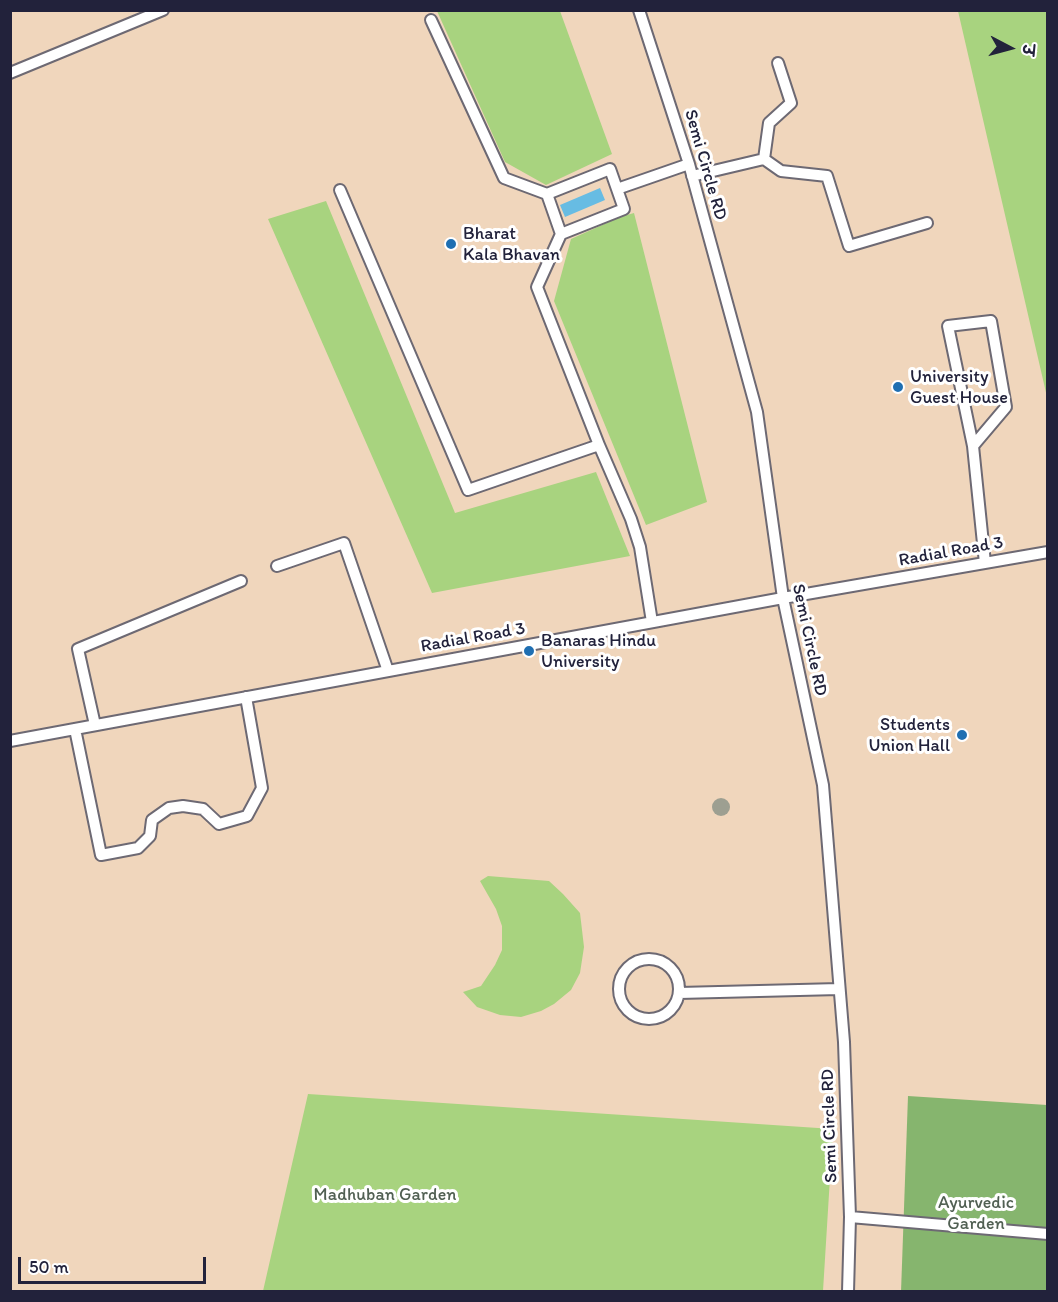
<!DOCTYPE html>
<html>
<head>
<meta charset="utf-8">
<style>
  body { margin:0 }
  #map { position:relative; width:1058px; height:1302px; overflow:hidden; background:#f9ecdc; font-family:Itim,"Playpen Sans Deva",sans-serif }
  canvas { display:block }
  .frame { position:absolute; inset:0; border:12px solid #22223b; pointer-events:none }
  .north { position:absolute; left:980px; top:18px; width:60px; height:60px; -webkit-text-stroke:4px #fff; paint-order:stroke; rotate:96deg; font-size:16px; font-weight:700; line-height:24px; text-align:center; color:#22223b }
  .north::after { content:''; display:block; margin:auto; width:21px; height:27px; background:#22223b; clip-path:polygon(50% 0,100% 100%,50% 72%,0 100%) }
  .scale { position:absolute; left:18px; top:1257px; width:188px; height:27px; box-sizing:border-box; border:3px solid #22223b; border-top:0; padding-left:8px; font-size:18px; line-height:21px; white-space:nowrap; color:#22223b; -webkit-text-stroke:4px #fff; paint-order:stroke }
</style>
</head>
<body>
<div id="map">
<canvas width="1058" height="1302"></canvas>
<div class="frame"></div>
<div class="north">उ</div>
<div class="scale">50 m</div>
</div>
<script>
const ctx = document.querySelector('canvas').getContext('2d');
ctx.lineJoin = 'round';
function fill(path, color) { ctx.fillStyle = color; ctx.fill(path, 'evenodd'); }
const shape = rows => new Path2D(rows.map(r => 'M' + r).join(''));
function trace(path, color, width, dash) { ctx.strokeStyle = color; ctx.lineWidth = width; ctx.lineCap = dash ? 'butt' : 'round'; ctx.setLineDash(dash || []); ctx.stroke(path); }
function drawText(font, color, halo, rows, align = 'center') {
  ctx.font = font + ' Itim,sans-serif'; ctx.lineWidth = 6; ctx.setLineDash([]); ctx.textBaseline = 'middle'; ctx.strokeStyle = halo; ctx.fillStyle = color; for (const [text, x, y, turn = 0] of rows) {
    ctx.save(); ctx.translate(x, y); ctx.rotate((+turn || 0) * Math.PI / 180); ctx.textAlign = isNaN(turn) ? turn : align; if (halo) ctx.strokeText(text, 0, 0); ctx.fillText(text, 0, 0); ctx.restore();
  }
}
const built = shape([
  [11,11,1047,11,1047,1291,11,1291]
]);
const green = shape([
  [437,11,560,11,612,154,546,185,505,162],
  [958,11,1047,11,1047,397],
  [326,201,455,513,596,472,630,556,432,593,268,219],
  [634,213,707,502,646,525,554,301,571,239,620,217],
  [488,876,549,881,563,894,580,913,584,947,580,973,571,990,554,1004,541,1011,521,1017,500,1015,477,1007,463,992,481,986,495,965,502,950,502,926,496,909,480,881],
  [308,1094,833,1129,823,1291,263,1291]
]);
const forest = shape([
  [908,1096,1047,1105,1047,1291,901,1292]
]);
const water = shape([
  [600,188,605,200,565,217,560,205]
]);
const lane = shape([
  [639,10,689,164,757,412,783,598,823,785,844,1042,850,1217,848,1292],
  [10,73,163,10],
  [764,159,769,123,791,103,778,63],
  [692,176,764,159,781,171,827,176,849,246,927,223],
  [617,189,689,164],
  [340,190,468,490,599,445,537,287,561,234,547,194,504,178,431,20],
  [547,194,610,169,624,209,561,234],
  [599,445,631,519,640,547,652,622],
  [973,446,1006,407,991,321,948,326,973,446,985,563],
  [277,566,344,543,388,671],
  [95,725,78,649,241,581],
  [75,729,101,855,138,848,150,836,152,820,169,808,183,806,203,809,219,824,247,816,262,788,246,697],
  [10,741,783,598,1048,552],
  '619 989a30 30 0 1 1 60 0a30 30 0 1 1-60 0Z',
  [679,993,839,989],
  [850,1217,1048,1234]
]);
const trees = [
  [721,807]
];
const markers = [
  [451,244,6,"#1f6fb2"],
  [898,387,6,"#1f6fb2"],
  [529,651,6,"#1f6fb2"],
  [962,735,6,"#1f6fb2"]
];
const streetNames = [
  ["Semi Circle RD",705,165,74],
  ["Radial Road 3",951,552,-10],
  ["Radial Road 3",473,638,-10],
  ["Semi Circle RD",809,640,78],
  ["Semi Circle RD",830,1126,-92]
];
const poiNames = [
  ["Bharat",463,234],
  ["Kala Bhavan",463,255],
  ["University",910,377],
  ["Guest House",910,398],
  ["Banaras Hindu",541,641],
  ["University",541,662],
  ["Students",950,725,"right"],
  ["Union Hall",950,746,"right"]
];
const parkNames = [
  ["Madhuban Garden",385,1195],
  ["Ayurvedic",976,1203],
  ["Garden",976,1224]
];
fill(built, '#f0d6bc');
fill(green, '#a8d37f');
fill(forest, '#86b56e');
fill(water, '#67bce3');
trace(lane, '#6d6973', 14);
trace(lane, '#fff', 10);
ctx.fillStyle = '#9d9f91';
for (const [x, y] of trees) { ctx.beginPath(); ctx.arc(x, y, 9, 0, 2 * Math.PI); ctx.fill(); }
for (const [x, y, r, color] of markers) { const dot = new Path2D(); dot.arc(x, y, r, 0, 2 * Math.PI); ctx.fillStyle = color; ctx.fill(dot); trace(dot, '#fff', 2); }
drawText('18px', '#22223b', '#fff', streetNames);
drawText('18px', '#22223b', '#fff', poiNames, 'left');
drawText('18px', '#516053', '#fff', parkNames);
</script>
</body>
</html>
